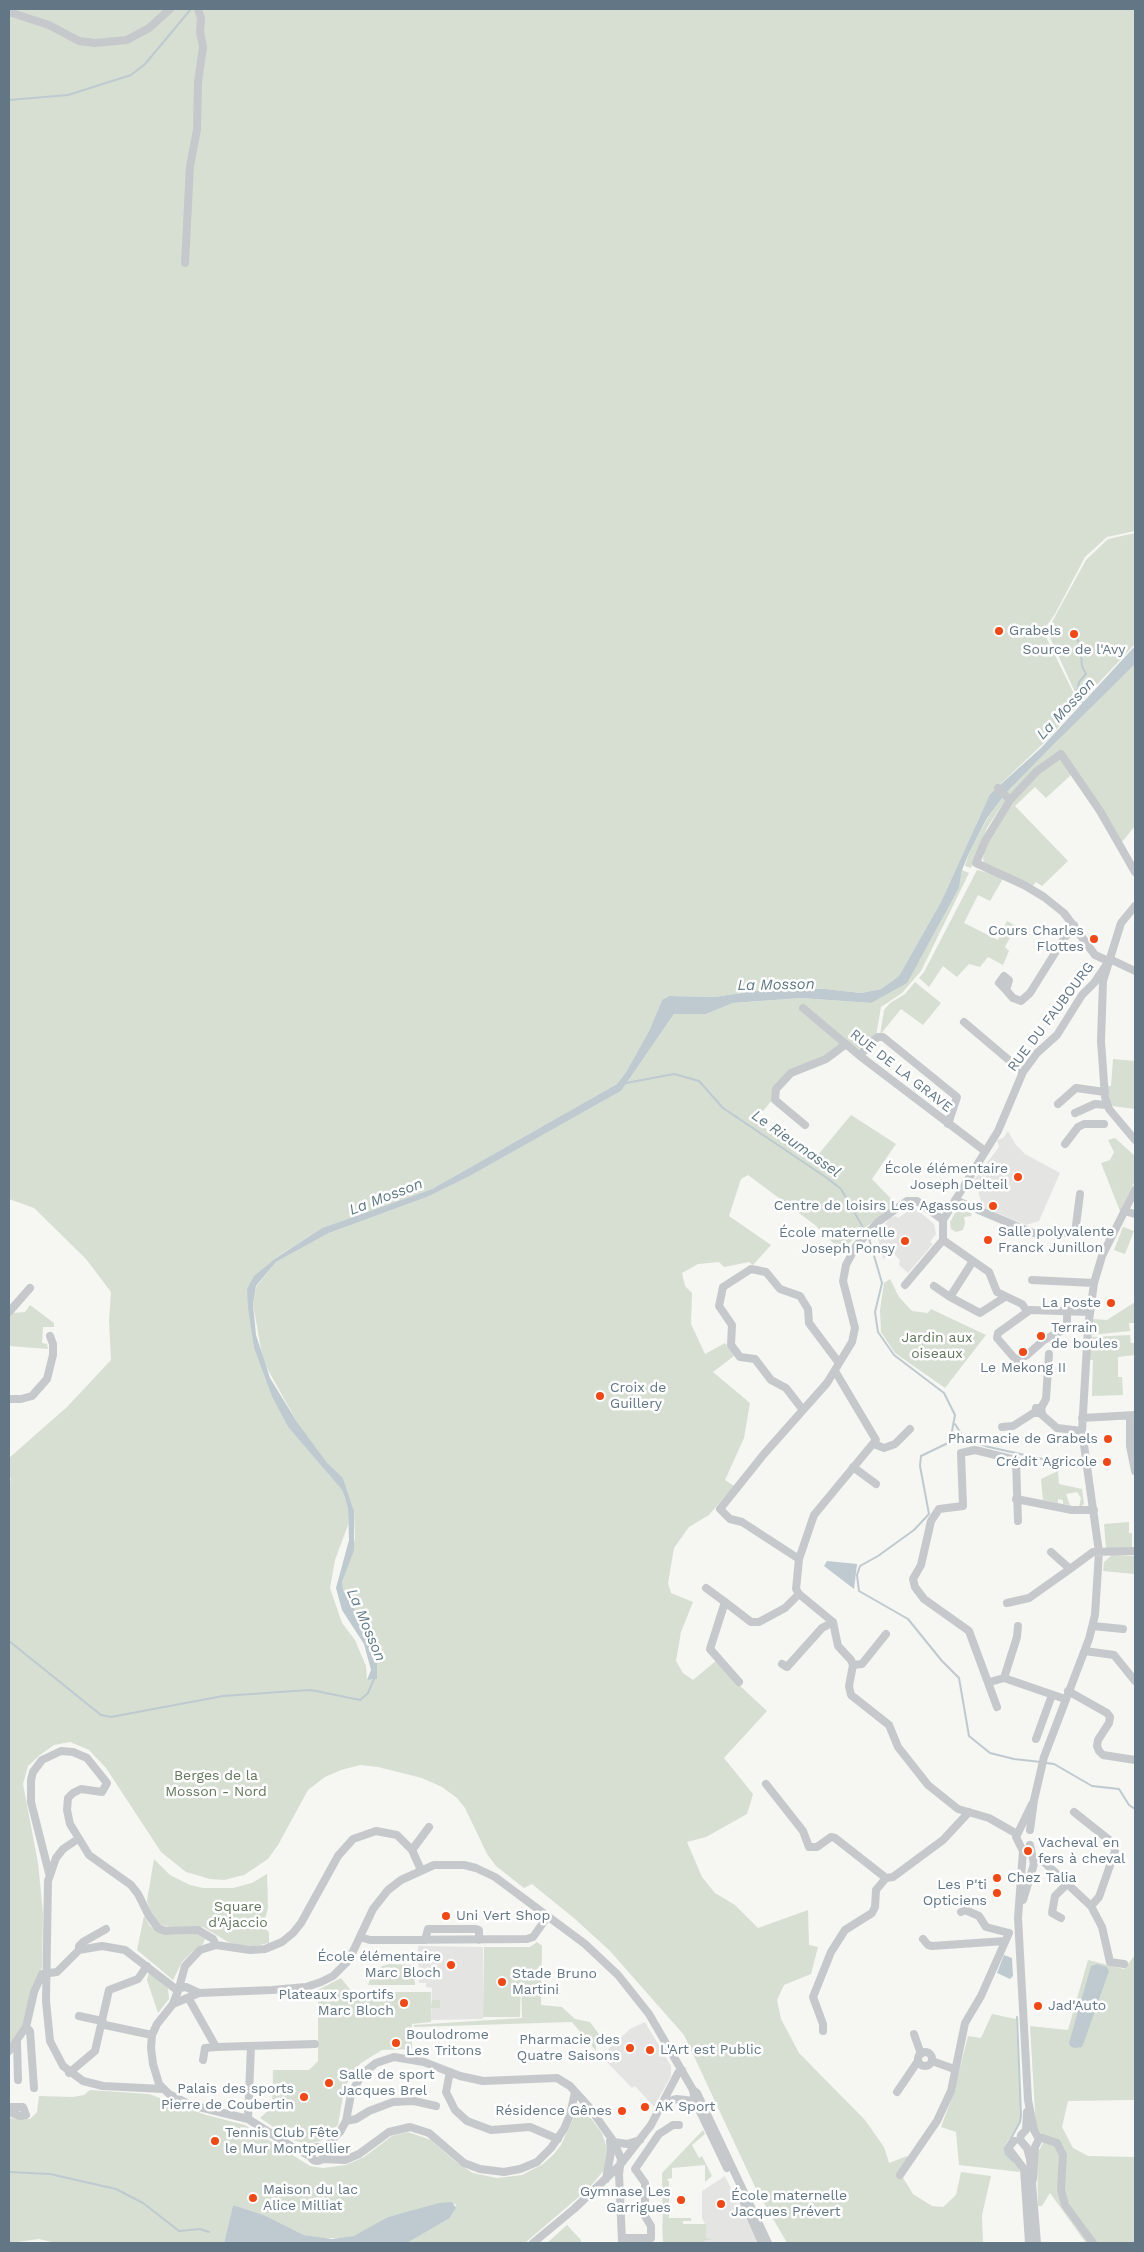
<!DOCTYPE html>
<html>
<head>
<meta charset="utf-8">
<style>
  body { margin:0 }
  #map { position:relative; width:1144px; height:2252px; overflow:hidden; background:#f6f6f2; font-family:"Work Sans",sans-serif }
  canvas { display:block }
  .frame { position:absolute; inset:0; border:10px solid #627686; pointer-events:none }
</style>
</head>
<body>
<div id="map">
<canvas width="1144" height="2252"></canvas>
<div class="frame"></div>
</div>
<script>
const ctx = document.querySelector('canvas').getContext('2d');
ctx.lineJoin = 'round';
function fill(path, color) { ctx.fillStyle = color; ctx.fill(path, 'evenodd'); }
const shape = rows => new Path2D(rows.map(r => 'M' + r).join(''));
function trace(path, color, width, dash) { ctx.strokeStyle = color; ctx.lineWidth = width; ctx.lineCap = dash ? 'butt' : 'round'; ctx.setLineDash(dash || []); ctx.stroke(path); }
function drawText(font, color, halo, rows, align = 'center') {
  ctx.font = font + ' "Work Sans",sans-serif'; ctx.lineWidth = 5; ctx.setLineDash([]); ctx.textBaseline = 'middle'; ctx.strokeStyle = halo; ctx.fillStyle = color; for (const [text, x, y, turn = 0] of rows) {
    ctx.save(); ctx.translate(x, y); ctx.rotate((+turn || 0) * Math.PI / 180); ctx.textAlign = isNaN(turn) ? turn : align; if (halo) ctx.strokeText(text, 0, 0); ctx.fillText(text, 0, 0); ctx.restore();
  }
}
const built = shape([
  [1008,1131,1016,1145,1025,1154,1060,1173,1039,1221,1026,1225,983,1207,974,1180,999,1147,997,1140,1003,1138],
  [914,1207,934,1224,936,1234,930,1242,933,1244,908,1273,899,1265,900,1260,893,1253,883,1259,877,1234,890,1218,896,1216,898,1218],
  [418,1946,483,1947,483,2019,431,2020,432,1988,426,1987,426,1983,419,1983],
  [645,2022,671,2066,671,2076,654,2107,635,2086,632,2088,601,2056,630,2029],
  [725,2176,757,2241,755,2243,663,2243,662,2224,705,2224,702,2218,702,2191]
]);
const green = shape([
  [9,9,1135,9,1135,531,1107,537,1085,557,1055,614,1043,631,1079,704,1046,741,990,794,941,902,899,976,881,989,861,993,825,989,777,988,714,997,669,996,662,1000,649,1031,626,1072,617,1084,432,1189,322,1228,277,1257,247,1289,254,1348,272,1397,288,1427,342,1490,345,1498,348,1509,348,1525,335,1560,330,1588,342,1623,355,1640,366,1666,367,1680,377,1679,373,1654,343,1590,342,1582,355,1539,354,1511,343,1478,323,1462,297,1422,263,1361,253,1304,256,1287,276,1262,329,1233,427,1197,468,1177,621,1091,674,1014,706,1014,733,1003,801,998,871,1003,920,959,959,888,962,870,969,873,921,971,902,993,881,1007,876,1036,859,1052,846,1048,834,1058,792,1075,755,1121,812,1162,851,1115,896,1144,872,1179,896,1204,866,1227,841,1251,815,1225,748,1175,741,1179,729,1216,771,1245,753,1265,749,1262,724,1267,719,1262,698,1264,682,1273,685,1286,692,1293,691,1324,705,1354,725,1343,734,1356,713,1372,750,1403,744,1438,725,1480,734,1486,709,1515,689,1527,674,1548,668,1583,671,1593,693,1602,681,1632,676,1661,683,1673,693,1680,717,1660,738,1684,767,1711,724,1758,753,1794,747,1814,706,1837,687,1842,702,1877,715,1893,735,1905,758,1928,808,1910,809,1945,818,1947,811,1974,784,1985,777,2000,781,2019,799,2053,865,2120,884,2147,889,2163,907,2156,911,2162,902,2176,913,2194,932,2206,943,2207,956,2195,961,2172,991,2176,982,2215,983,2243,787,2243,757,2191,684,2035,610,1951,575,1919,532,1884,524,1888,496,1866,487,1854,465,1808,457,1798,442,1787,422,1778,378,1767,360,1765,341,1770,325,1777,308,1790,278,1845,268,1859,244,1875,224,1880,210,1879,186,1872,161,1852,106,1768,89,1750,70,1742,54,1745,40,1755,28,1766,23,1784,38,1863,43,1913,42,1967,29,1999,23,2025,9,2044,9,1482,11,1480,9,1473,9,1458,67,1407,111,1360,109,1320,111,1292,86,1259,34,1208,9,1199],
  [1135,533,1135,644,1080,703,1047,631,1086,560,1108,539],
  [1135,664,1135,826,1122,842,1061,751,1010,797,1006,793,1092,705],
  [1060,757,1072,774,1046,798,1035,787,1015,806,1068,861,1042,886,1036,882,1032,887,986,865,983,860,985,845,1011,803,1032,779],
  [1003,797,1006,799,987,828,971,868,965,866,969,853,988,817],
  [977,870,1004,877,990,901,978,895,964,923,998,940,1007,921,1016,926,1005,947,1009,951,1003,965,988,957,980,967,969,964,957,977,943,966,929,987,919,978,924,972],
  [915,982,941,1003,923,1025,901,1009,880,1035,884,1010,890,1003,905,994],
  [1113,1059,1135,1061,1135,1109,1111,1106,1107,1086,1111,1086],
  [1115,1138,1135,1156,1135,1181,1120,1211,1101,1163,1110,1160,1114,1152,1108,1140],
  [961,1211,972,1213,971,1216,964,1217,965,1223,963,1230,956,1232,951,1229,950,1222,955,1213],
  [1123,1227,1134,1231,1125,1254,1114,1250],
  [890,1279,899,1297,912,1311,928,1313,931,1309,986,1335,945,1388,895,1353,881,1332,880,1310,884,1283],
  [1135,1302,1135,1323,1129,1323,1130,1331,1091,1335,1093,1319,1107,1320],
  [30,1305,54,1323,54,1327,43,1327,42,1343,47,1344,48,1349,9,1346,9,1317,12,1313,25,1312],
  [1130,1335,1131,1343,1135,1343,1135,1355,1118,1357,1118,1377,1122,1377,1123,1395,1092,1396,1093,1360,1089,1360,1091,1337],
  [1058,1471,1059,1484,1082,1489,1084,1504,1082,1506,1079,1507,1081,1498,1077,1492,1066,1494,1070,1505,1063,1504,1063,1500,1058,1499,1058,1503,1043,1500,1041,1479],
  [1129,1522,1129,1533,1132,1533,1132,1548,1106,1548,1104,1524],
  [1112,1555,1135,1556,1135,1574,1103,1571,1104,1562],
  [154,1859,170,1875,190,1885,203,1888,233,1888,252,1883,267,1874,268,1908,263,1927,269,1932,269,1943,255,1946,238,1945,228,1942,203,1927,172,1928,159,1924,152,1914,147,1901],
  [144,1916,150,1926,164,1935,197,1934,205,1939,203,1944,192,1952,182,1962,173,1980,137,1950],
  [537,1942,542,1946,541,2005,562,2007,575,2019,590,2022,601,2037,596,2043,596,2051,572,2022,415,2027,413,2025,522,2018,521,1971,520,2017,483,2017,484,1947,530,1947],
  [1135,1955,1135,2100,1068,2101,1062,2127,1073,2148,1088,2156,1135,2157,1135,2243,1086,2243,1050,2193,1042,2206,1038,2206,1037,2154,1043,2143,1042,2134,1036,2128,1030,2026,1068,2030,1088,1960,1124,1969],
  [390,1964,414,1965,415,1985,368,1985,372,1974,382,1966],
  [149,1972,168,1988,169,1999,158,2013,147,1980],
  [341,1978,352,1992,431,1992,431,2007,432,2000,440,2000,440,2008,431,2008,431,2022,412,2024,412,2049,382,2050,361,2063,353,2071,344,2090,338,2125,321,2141,306,2144,293,2140,260,2118,272,2107,273,2070,309,2070,318,2061,318,1990],
  [992,2014,1016,2019,1021,2115,1020,2122,1004,2147,1007,2156,1018,2165,1020,2172,959,2165,956,2132,941,2127,953,2095,968,2036,981,2038],
  [90,2090,149,2094,206,2115,245,2125,310,2166,323,2168,346,2165,364,2157,392,2136,408,2132,431,2140,456,2162,473,2173,497,2178,522,2175,543,2164,554,2154,561,2145,574,2117,587,2113,602,2133,608,2152,605,2169,589,2188,525,2243,407,2243,450,2218,454,2212,456,2204,424,2208,388,2217,358,2235,347,2238,322,2238,304,2235,264,2215,233,2205,224,2243,56,2243,39,2239,9,2243,9,2118,30,2119,37,2112,39,2096,73,2097,84,2095],
  [703,2130,705,2134,692,2145,699,2158,702,2156,712,2176,705,2182,705,2165,672,2168,672,2178,667,2179,669,2182,669,2218,691,2218,691,2221,683,2221,683,2224,706,2224,706,2238,713,2240,706,2240,702,2243,663,2243,662,2173],
  [567,2225,581,2240,581,2243,547,2243]
]);
const water = shape([
  [1135,646,1135,664,1055,743,1006,793,987,818,969,853,962,870,959,888,907,983,871,1003,801,998,733,1003,706,1014,674,1014,621,1091,468,1177,427,1197,329,1233,276,1262,256,1286,253,1304,256,1335,270,1378,297,1422,327,1463,343,1478,354,1511,354,1550,342,1582,343,1590,352,1606,368,1629,365,1637,375,1651,377,1659,377,1679,367,1680,371,1670,364,1644,342,1610,336,1588,349,1540,348,1509,345,1498,342,1490,288,1427,272,1397,254,1348,248,1308,247,1289,254,1276,276,1258,322,1228,432,1189,617,1084,626,1072,649,1031,662,1000,669,996,714,997,777,988,825,989,861,993,881,989,899,976,941,902,990,794,1041,748],
  [827,1561,857,1564,854,1589,824,1566],
  [1004,1955,1012,1958,1013,1976,1010,1979,997,1973],
  [1097,1964,1107,1967,1109,1971,1084,2042,1082,2047,1074,2048,1070,2046,1069,2043,1091,1966],
  [452,2202,456,2208,450,2218,407,2243,224,2243,233,2205,264,2215,304,2235,332,2239,354,2236,388,2217,439,2203]
]);
const stream = shape([
  [9,100,68,95,131,75,145,64,191,9],
  [1074,634,1080,644,1082,666,1086,674,1079,682,1077,693,1084,704],
  [626,1083,674,1074,699,1081,723,1108,827,1178,841,1189,865,1231],
  [868,1235,882,1283,875,1312,878,1332,894,1355,944,1393,955,1415,950,1442,921,1456,920,1466,929,1514,914,1530,878,1556,860,1566,857,1575,859,1591,908,1619,942,1661,959,1678,969,1736,990,1753,1014,1759,1041,1762],
  [955,1424,965,1440,989,1447,1078,1467],
  [9,1641,101,1715,111,1717,223,1696,294,1691,311,1690,360,1700,368,1693,374,1679],
  [1046,1763,1054,1764,1092,1786,1119,1789,1129,1805,1135,1809],
  [1013,2161,1006,2154,1005,2149,1020,2122,1021,2115,1017,2017],
  [9,2172,50,2174,116,2189,143,2203,179,2231,200,2229,209,2232]
]);
const minor = shape([
  [9,12,49,25,79,41,95,43,127,40,149,28,170,9],
  [185,263,190,166,197,130,198,82,203,47,200,32,201,18,198,9],
  [998,788,1010,800],
  [1135,872,1100,811,1061,754,1037,771,1010,800,985,841,976,863,1024,885,1044,897,1064,913,1095,955,1106,960,1114,961,1135,971],
  [1135,906,1121,923,1103,981,1101,1041,1105,1097,1109,1109,1135,1140],
  [1006,990,999,983,1004,976,1009,980,1006,990,1013,998,1021,1001,1030,993,1065,937,1074,925],
  [803,1008,860,1056,985,1151],
  [964,1022,1023,1072],
  [860,1056,871,1042,878,1037,883,1037,957,1097,948,1124],
  [1058,1104,1076,1088,1105,1092],
  [1075,1113,1095,1104,1106,1105],
  [805,1125,775,1100,776,1089,791,1073,826,1059,846,1044],
  [1065,1144,1078,1127,1084,1124,1104,1124],
  [955,1200,1033,1233,1101,1233,1111,1236],
  [1124,1211,1135,1214],
  [943,1220,998,1131,1023,1072,1037,1053,1057,1035,1082,995,1094,983,1109,961],
  [943,1220,943,1240,989,1272,997,1292,1022,1304,1027,1311],
  [1075,1233,1080,1194],
  [973,1261,950,1297,980,1313,1005,1297],
  [1032,1280,1094,1283],
  [905,1285,943,1240],
  [934,1286,950,1297],
  [9,1312,30,1288],
  [1088,1328,1073,1327,1059,1332,1044,1340,1027,1355,1016,1360,997,1338,998,1333,1030,1310,1089,1312],
  [1067,1329,1067,1310],
  [835,1371,876,1440,814,1515,799,1559,796,1589,799,1594,833,1622,838,1646,851,1660,853,1665,849,1686,851,1695,889,1725,898,1747,928,1785,958,1809,989,1818,1017,1834],
  [9,1399,21,1399,32,1396,47,1379,53,1355,53,1344,50,1336],
  [1041,1408,1036,1408,1035,1413,1042,1413,1041,1408,1046,1399,1049,1354],
  [803,1410,786,1388,771,1380,755,1359,740,1357,731,1345,732,1325,719,1306,723,1287,751,1269,766,1272,780,1289,800,1296,808,1309,809,1323,839,1363],
  [1041,1414,1057,1428,1082,1431],
  [1130,1416,1130,1446,1135,1471],
  [1082,1418,1135,1415],
  [1002,1427,1013,1426,1035,1412],
  [874,1444,884,1448,895,1444,910,1429],
  [853,1467,876,1484],
  [1016,1499,1072,1510,1094,1510],
  [1051,1552,1070,1569,1093,1552,1135,1551],
  [799,1559,742,1522,730,1519,720,1509,764,1454,827,1383,852,1342,855,1328,843,1281,846,1265,856,1246,878,1222,907,1201,917,1201,943,1220],
  [706,1588,725,1602],
  [1007,1603,1029,1598,1070,1569],
  [1093,1626,1123,1629],
  [1085,1651,1114,1655,1135,1681],
  [782,1664,787,1667,822,1628,833,1622],
  [853,1665,862,1664,886,1634],
  [1004,1678,1017,1637,1018,1626],
  [739,1682,710,1649,725,1602,751,1622,759,1622,785,1608,799,1594],
  [990,1682,1004,1678,1065,1699],
  [1068,1691,1107,1713,1110,1717,1109,1723,1098,1740,1097,1746,1099,1751,1103,1755,1135,1760],
  [997,1707,969,1631,924,1599,915,1587,913,1579,921,1565,931,1521,939,1509,963,1506,961,1453,975,1450,1016,1460,1018,1521],
  [1036,1739,1052,1695],
  [766,1784,803,1831,809,1847,817,1847,831,1837,835,1838,886,1878,893,1877,943,1840,969,1812],
  [1032,1804,1016,1837,1023,1851,1018,1918,1028,2100,1034,2130,1039,2139,1035,2147,1033,2179],
  [1074,1812,1113,1843,1115,1851,1099,1897,1091,1906],
  [1030,1830,1034,1800,1044,1757,1089,1639,1095,1615,1099,1552,1082,1431,1088,1328,1094,1283,1102,1256,1135,1190],
  [78,1839,63,1849,56,1858,48,1881,46,2001,50,2041,63,2066,83,2081,103,2086,163,2089],
  [412,1850,429,1827],
  [1034,1860,1044,1862,1091,1906,1102,1927,1110,1962,1124,1964],
  [49,1873,31,1802,31,1780,33,1772,42,1760,61,1751,73,1752,87,1758,107,1783,102,1792,81,1789,73,1793,68,1798,67,1810,70,1824,89,1855,131,1885,138,1894,149,1916,158,1928,165,1931,198,1930,213,1939,216,1945],
  [1023,1900,1034,1864,1030,1845],
  [961,1912,965,1910,979,1916,986,1927,1009,1933],
  [1061,1918,1052,1913,1055,1896,1067,1884],
  [360,1937,370,1940,392,1940,527,1939,533,1937,548,1916],
  [923,1939,928,1945,932,1946,1005,1941],
  [425,1940,428,1929,476,1929,479,1930,479,1940],
  [79,1950,79,1946,83,1942,106,1929],
  [179,1988,185,1966,200,1950,216,1945,250,1950,265,1949,282,1942,293,1933,301,1923,338,1856,353,1839,376,1831,397,1835,412,1850,421,1870],
  [199,1993,186,1987,179,1988,173,2004,157,2024,152,2035,151,2048,153,2064,159,2084,169,2094,191,2105,248,2119,294,2148],
  [189,1999,216,2047,315,2044],
  [173,2004,199,1993,272,1990,306,1987,321,1982,333,1976,349,1960,373,1909,388,1890,401,1880,434,1865,464,1865,476,1868,495,1877,585,1944,618,1975,649,2014,693,2090,697,2093,768,2243],
  [79,2016,102,2021,105,2025,152,2035],
  [26,2027,30,2031,34,2088],
  [823,2031,823,2024,813,1997,831,1952,845,1930,872,1913,875,1907,876,1890,886,1878],
  [914,2034,921,2054],
  [17,2041,18,2080],
  [9,2051,26,2027,34,1992,42,1974,57,1972,79,1950,102,1946,125,1950,177,1990],
  '918 2059a7 7 0 1 1 14 0a7 7 0 1 1-14 0Z',
  [203,2060,205,2048,216,2047],
  [932,2061,954,2069],
  [450,2072,446,2092,455,2110,467,2121,491,2130,530,2127,558,2139],
  [69,2073,95,2051,109,1990,138,1979,147,1966],
  [693,2090,695,2101,727,2168],
  [897,2092,918,2061],
  [664,2103,676,2099,695,2101],
  [9,2107,23,2107,26,2115,20,2116,9,2112],
  [1027,2112,1026,2130,1021,2135,1020,2140,1027,2148,1030,2159,1037,2243],
  [570,2115,575,2092],
  [248,2119,251,2046],
  [346,2121,356,2119,369,2111,393,2102,414,2101,436,2106],
  [1039,2137,1057,2143,1063,2155,1061,2190,1065,2205,1093,2243],
  [1014,2141,1008,2148,1024,2169,1029,2243],
  [614,2142,621,2159,619,2174,622,2241],
  [329,2143,340,2132,346,2121,351,2094,362,2074,376,2063,394,2057,424,2062,460,2076,483,2081,557,2078,570,2086,589,2107,614,2142,627,2144,640,2140],
  '310 2154a7 7 0 1 1 14 0a7 7 0 1 1-14 0Z',
  [312,2157,294,2148,312,2150],
  [322,2159,345,2160,359,2154,389,2132,410,2127,429,2133,464,2163,480,2169,504,2172,520,2169,537,2162,551,2148,564,2129,570,2115,589,2107],
  [900,2175,937,2121,951,2091,965,2023,981,1996,1009,1933],
  [606,2179,611,2152,610,2141],
  [743,2201,762,2243],
  [622,2238,651,2238,651,2226,645,2216,645,2183,635,2169,659,2134,673,2125,679,2125],
  [533,2243,574,2209,620,2165,651,2125,678,2073,682,2070]
]);
const markers = [
  [999,631,5,"#f54713"],
  [1074,634,5,"#f54713"],
  [1094,939,5,"#f54713"],
  [1018,1177,5,"#f54713"],
  [993,1206,5,"#f54713"],
  [988,1240,5,"#f54713"],
  [905,1241,5,"#f54713"],
  [1111,1303,5,"#f54713"],
  [1041,1336,5,"#f54713"],
  [1023,1352,5,"#f54713"],
  [600,1396,5,"#f54713"],
  [1108,1439,5,"#f54713"],
  [1107,1462,5,"#f54713"],
  [1028,1851,5,"#f54713"],
  [997,1878,5,"#f54713"],
  [997,1893,5,"#f54713"],
  [446,1916,5,"#f54713"],
  [451,1965,5,"#f54713"],
  [502,1982,5,"#f54713"],
  [404,2003,5,"#f54713"],
  [1038,2006,5,"#f54713"],
  [396,2043,5,"#f54713"],
  [630,2048,5,"#f54713"],
  [650,2050,5,"#f54713"],
  [329,2083,5,"#f54713"],
  [304,2097,5,"#f54713"],
  [645,2107,5,"#f54713"],
  [622,2111,5,"#f54713"],
  [215,2141,5,"#f54713"],
  [253,2198,5,"#f54713"],
  [681,2200,5,"#f54713"],
  [721,2204,5,"#f54713"]
];
const poiNames = [
  ["Grabels",1009,631],
  ["Source de l'Avy",1074,650,"center"],
  ["Cours Charles",1084,931,"right"],
  ["Flottes",1084,947,"right"],
  ["École élémentaire",1008,1169,"right"],
  ["Joseph Delteil",1008,1185,"right"],
  ["Centre de loisirs Les Agassous",983,1206,"right"],
  ["Salle polyvalente",998,1232],
  ["Franck Junillon",998,1248],
  ["École maternelle",895,1233,"right"],
  ["Joseph Ponsy",895,1249,"right"],
  ["La Poste",1101,1303,"right"],
  ["Terrain",1051,1328],
  ["de boules",1051,1344],
  ["Le Mekong II",1023,1368,"center"],
  ["Croix de",610,1388],
  ["Guillery",610,1404],
  ["Pharmacie de Grabels",1098,1439,"right"],
  ["Crédit Agricole",1097,1462,"right"],
  ["Vacheval en",1038,1843],
  ["fers à cheval",1038,1859],
  ["Chez Talia",1007,1878],
  ["Les P'ti",987,1885,"right"],
  ["Opticiens",987,1901,"right"],
  ["Uni Vert Shop",456,1916],
  ["École élémentaire",441,1957,"right"],
  ["Marc Bloch",441,1973,"right"],
  ["Stade Bruno",512,1974],
  ["Martini",512,1990],
  ["Plateaux sportifs",394,1995,"right"],
  ["Marc Bloch",394,2011,"right"],
  ["Jad'Auto",1048,2006],
  ["Boulodrome",406,2035],
  ["Les Tritons",406,2051],
  ["Pharmacie des",620,2040,"right"],
  ["Quatre Saisons",620,2056,"right"],
  ["L'Art est Public",660,2050],
  ["Salle de sport",339,2075],
  ["Jacques Brel",339,2091],
  ["Palais des sports",294,2089,"right"],
  ["Pierre de Coubertin",294,2105,"right"],
  ["AK Sport",655,2107],
  ["Résidence Gênes",612,2111,"right"],
  ["Tennis Club Fête",225,2133],
  ["le Mur Montpellier",225,2149],
  ["Maison du lac",263,2190],
  ["Alice Milliat",263,2206],
  ["Gymnase Les",671,2192,"right"],
  ["Garrigues",671,2208,"right"],
  ["École maternelle",731,2196],
  ["Jacques Prévert",731,2212]
];
const streetNames = [
  ["RUE DU FAUBOURG",1051,1017,-53],
  ["RUE DE LA GRAVE",901,1071,38]
];
const parkNames = [
  ["Jardin aux",937,1338],
  ["oiseaux",937,1354],
  ["Berges de la",216,1776],
  ["Mosson - Nord",216,1792],
  ["Square",238,1907],
  ["d'Ajaccio",238,1923]
];
const waterNames = [
  ["La Mosson",1066,709,-47],
  ["La Mosson",776,985,-1],
  ["Le Rieumassel",796,1144,35],
  ["La Mosson",386,1197,-21],
  ["La Mosson",366,1625,67]
];
fill(built, '#e4e5e3');
fill(green, '#d7dfd3');
fill(water, '#becacf');
trace(stream, '#becacf', 2);
trace(minor, '#c5c9cc', 8);
for (const [x, y, r, color] of markers) { const dot = new Path2D(); dot.arc(x, y, r, 0, 2 * Math.PI); ctx.fillStyle = color; ctx.fill(dot); trace(dot, '#fff', 2); }
drawText('14px', '#627686', '#fff', poiNames, 'left');
drawText('14px', '#627686', '#fff', streetNames);
drawText('14px', '#63785d', '#fff', parkNames);
drawText('italic 15px', '#5e7983', '#fff', waterNames);
</script>
</body>
</html>
